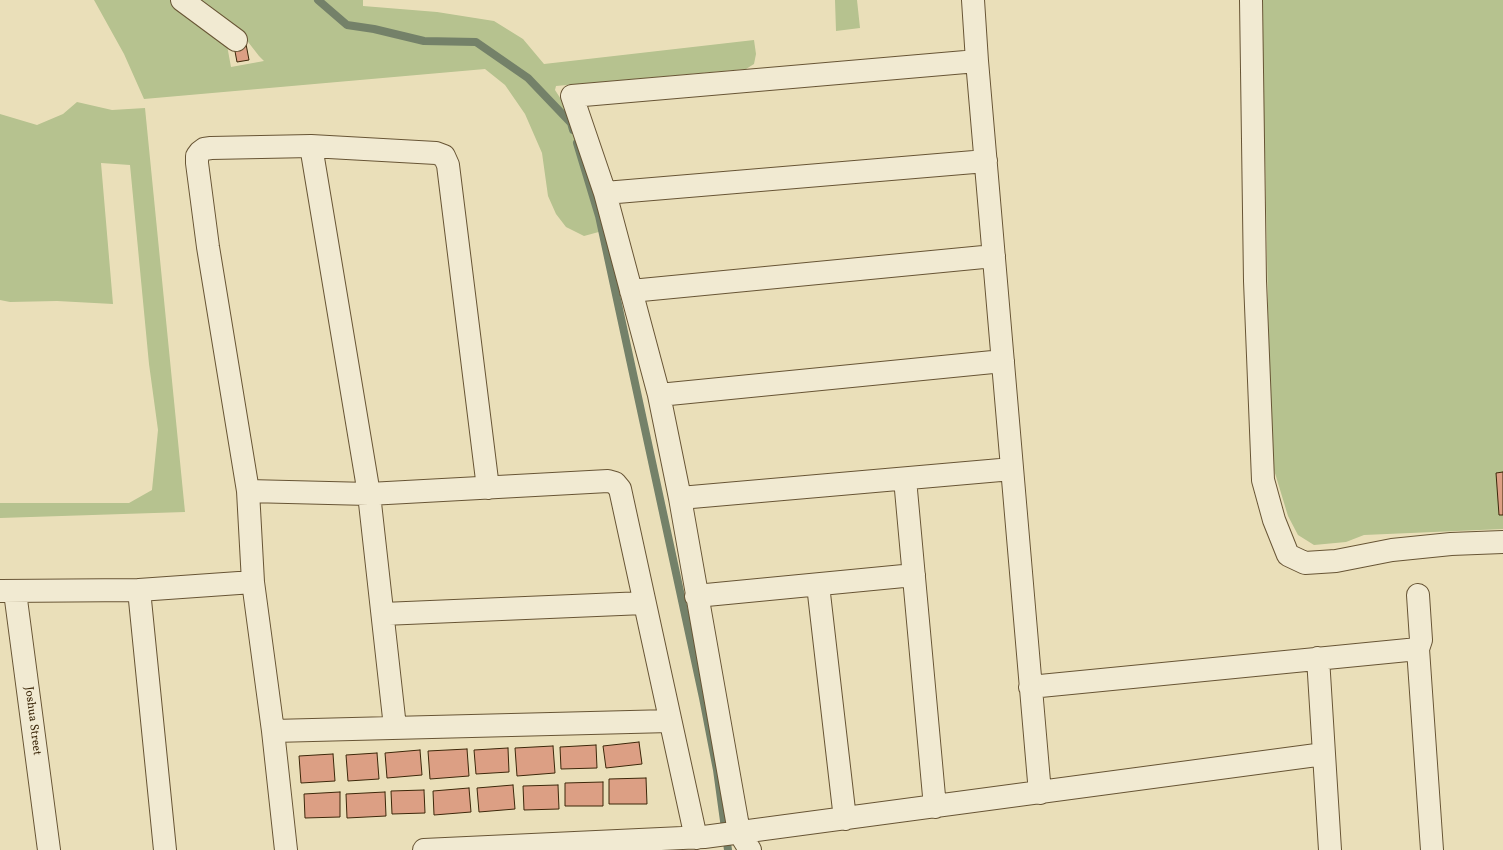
<!DOCTYPE html>
<html>
<head>
<meta charset="utf-8">
<style>
  body { margin:0 }
  canvas { display:block; background:#eadfb9 }
</style>
</head>
<body>
<canvas width="1503" height="850"></canvas>
<script>
const ctx = document.querySelector('canvas').getContext('2d');
ctx.lineJoin = 'round';
function fill(path, color) { ctx.fillStyle = color; ctx.fill(path, 'evenodd'); }
const shape = rows => new Path2D(rows.map(r => 'M' + r).join(''));
function trace(path, color, width, dash) { ctx.strokeStyle = color; ctx.lineWidth = width; ctx.lineCap = dash ? 'butt' : 'round'; ctx.setLineDash(dash || []); ctx.stroke(path); }
function drawText(font, color, halo, rows, align = 'center') {
  ctx.font = font + ' Vollkorn,serif'; ctx.lineWidth = 4; ctx.setLineDash([]); ctx.textBaseline = 'middle'; ctx.strokeStyle = halo; ctx.fillStyle = color; for (const [text, x, y, turn = 0] of rows) {
    ctx.save(); ctx.translate(x, y); ctx.rotate((+turn || 0) * Math.PI / 180); ctx.textAlign = isNaN(turn) ? turn : align; if (halo) ctx.strokeText(text, 0, 0); ctx.fillText(text, 0, 0); ctx.restore();
  }
}
const green = shape([
  [94,0,173,0,226,40,231,67,264,61,259,56,245,38,193,0,363,0,363,6,437,12,494,21,523,39,544,64,754,40,756,54,754,64,746,69,556,86,555,90,566,107,606,230,584,236,566,227,556,214,548,196,542,153,525,114,505,85,485,69,144,99,124,54],
  [835,0,857,0,860,28,836,31],
  [1259,0,1503,0,1503,529,1364,535,1346,542,1314,545,1298,535,1288,516,1271,460,1265,153,1257,6],
  [77,102,112,110,145,108,185,512,0,518,0,503,129,503,152,490,158,430,149,364,130,165,101,163,113,304,57,301,10,302,0,300,0,114,37,125,63,114]
]);
const stream = shape([
  [318,0,347,25,374,29,424,41,476,42,528,78,571,123,573,130],
  [577,143,599,216,703,698,717,770,728,850]
]);
const building = shape([
  [246,44,249,60,237,62,234,46,246,44],
  [1503,472,1503,515,1499,515,1496,473,1503,472],
  [639,742,642,764,606,768,603,746,639,742],
  [596,745,597,768,561,769,560,747,596,745],
  [553,746,555,773,517,776,515,748,553,746],
  [508,748,509,772,476,774,474,750,508,748],
  [467,749,469,776,430,779,428,751,467,749],
  [420,750,422,775,387,778,385,753,420,750],
  [377,753,379,779,348,781,346,755,377,753],
  [333,754,335,781,301,783,299,756,333,754],
  [646,778,647,804,609,804,609,779,646,778],
  [603,782,603,806,565,806,565,783,603,782],
  [513,785,515,809,479,812,477,788,513,785],
  [558,785,559,809,524,810,523,786,558,785],
  [469,788,471,812,434,815,433,791,469,788],
  [424,790,425,813,392,814,391,791,424,790],
  [340,792,340,817,305,818,304,794,340,792],
  [385,792,386,816,347,818,346,794,385,792]
]);
const minor = shape([
  [182,0,236,40],
  [973,0,977,61,1040,793],
  [1251,0,1255,281,1263,480,1274,520,1288,555,1305,563,1336,561,1392,550,1451,544,1503,542],
  [311,146,369,494,395,727],
  [605,193,986,161],
  [631,291,994,256],
  [659,395,1003,361],
  [905,479,935,807],
  [248,491,369,494,608,481,615,483,620,489,696,838],
  [680,498,1012,469],
  [818,585,845,819],
  [139,590,165,850],
  [1,591,139,590,253,582],
  [15,592,49,850],
  [1418,595,1421,640,1418,649,1432,850],
  [696,596,914,575],
  [383,614,644,603],
  [1318,658,1330,850],
  [1030,687,1418,649],
  [273,731,670,721],
  [286,850,273,731,253,582,248,491,208,247,197,163,197,156,200,152,204,149,211,148,311,146,436,153,444,156,448,165,488,488],
  [424,850,704,837,1324,754],
  [750,850,739,832,680,498,659,395,605,193,572,96,977,61]
]);
const streetNames = [
  ["Joshua Street",32,721,83]
];
fill(green, '#b6c28f');
trace(stream, '#748169', 8);
fill(building, '#dc9f84');
trace(building, '#3c2709', 1);
trace(minor, '#685535', 24);
trace(minor, '#f1ead2', 22);
drawText('12px', '#3c2709', '#f1ead2', streetNames);
</script>
</body>
</html>
